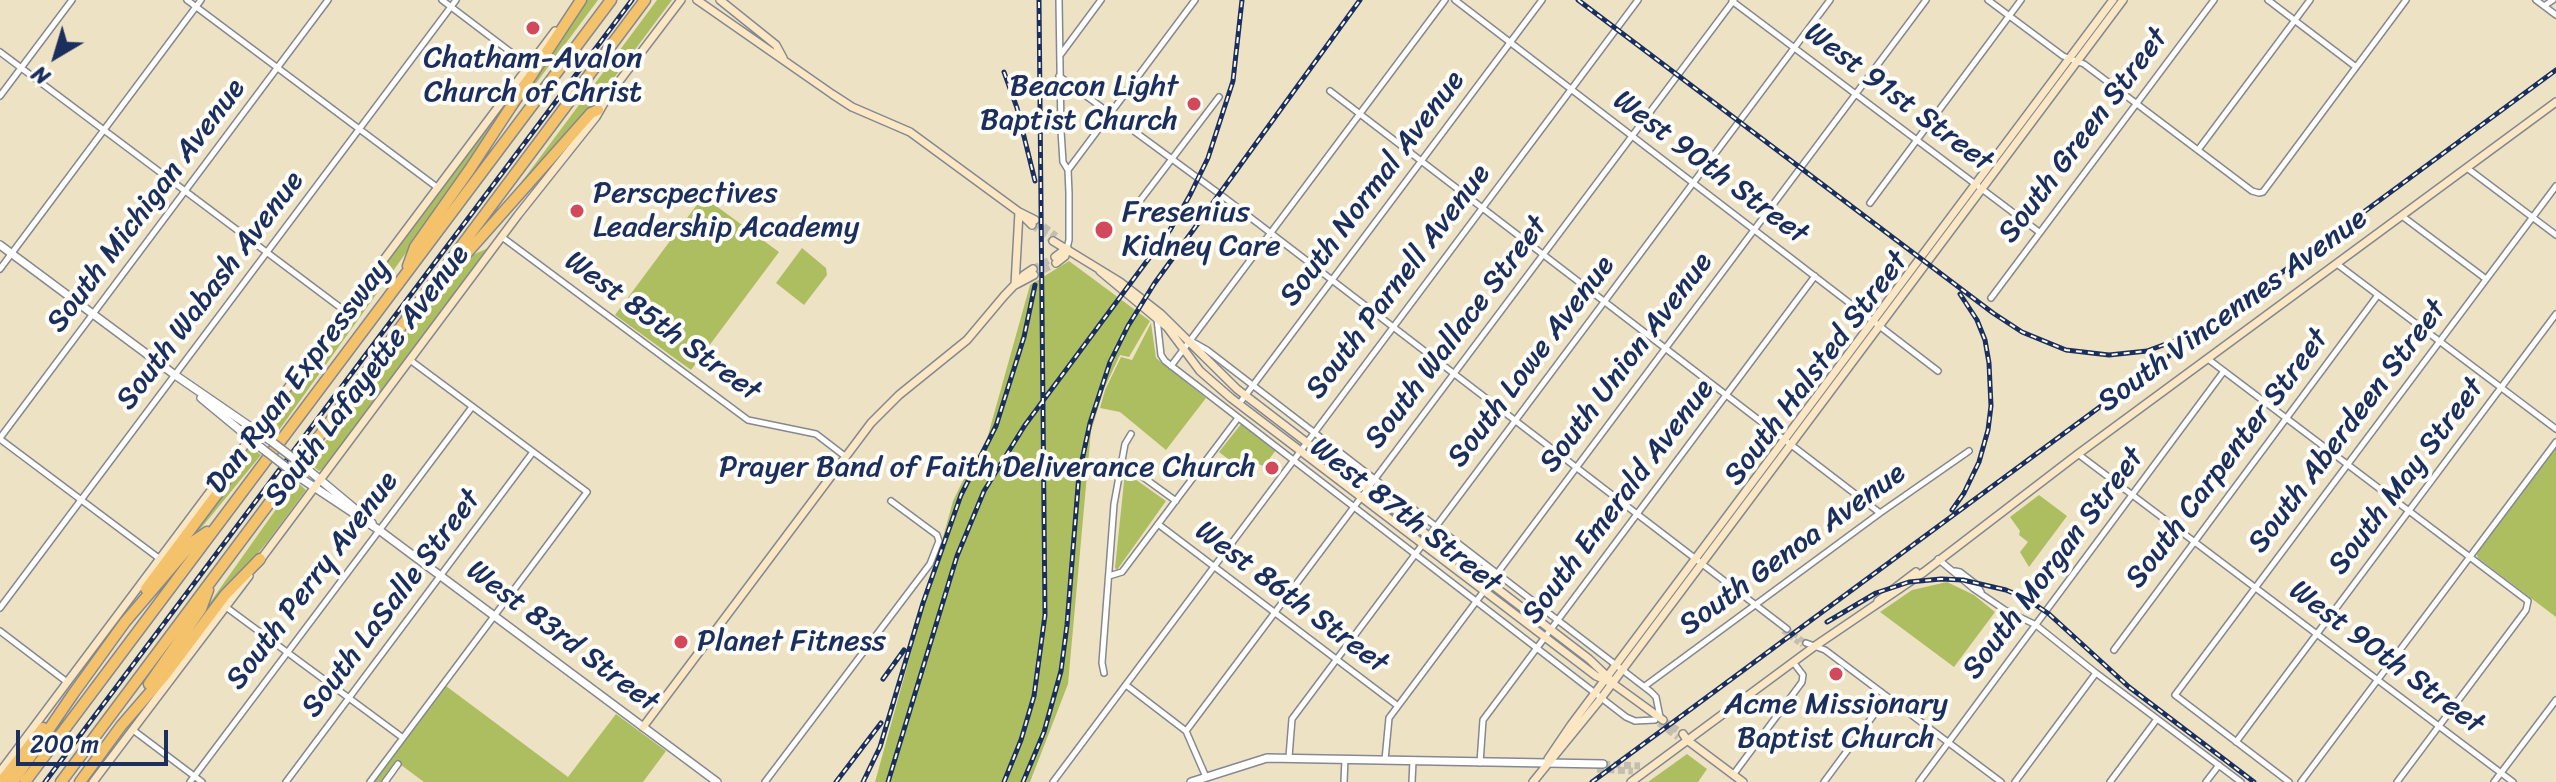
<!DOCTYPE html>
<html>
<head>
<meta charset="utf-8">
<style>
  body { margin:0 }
  #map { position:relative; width:2556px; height:782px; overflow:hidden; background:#eee2c4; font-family:Sriracha,sans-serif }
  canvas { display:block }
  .north { position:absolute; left:16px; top:16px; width:80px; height:80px; -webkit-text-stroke:6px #fdfcf7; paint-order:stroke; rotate:218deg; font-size:22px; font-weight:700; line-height:32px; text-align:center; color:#1b2f5e }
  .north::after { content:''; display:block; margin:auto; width:28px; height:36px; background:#1b2f5e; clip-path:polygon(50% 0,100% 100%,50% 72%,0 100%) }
  .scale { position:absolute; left:16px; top:730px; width:152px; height:36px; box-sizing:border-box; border:4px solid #1b2f5e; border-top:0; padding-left:10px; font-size:24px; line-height:28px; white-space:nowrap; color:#1b2f5e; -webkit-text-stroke:6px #fdfcf7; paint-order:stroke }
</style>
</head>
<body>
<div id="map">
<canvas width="2556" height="782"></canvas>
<div class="north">N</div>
<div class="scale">200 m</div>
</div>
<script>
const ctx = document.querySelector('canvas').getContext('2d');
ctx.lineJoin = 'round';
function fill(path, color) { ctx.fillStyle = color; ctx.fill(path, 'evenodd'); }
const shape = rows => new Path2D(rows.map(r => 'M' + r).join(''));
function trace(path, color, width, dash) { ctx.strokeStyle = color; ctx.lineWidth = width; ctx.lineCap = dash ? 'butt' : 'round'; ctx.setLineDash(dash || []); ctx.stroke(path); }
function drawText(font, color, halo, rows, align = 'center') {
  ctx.font = font + ' Sriracha,sans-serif'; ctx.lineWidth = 8; ctx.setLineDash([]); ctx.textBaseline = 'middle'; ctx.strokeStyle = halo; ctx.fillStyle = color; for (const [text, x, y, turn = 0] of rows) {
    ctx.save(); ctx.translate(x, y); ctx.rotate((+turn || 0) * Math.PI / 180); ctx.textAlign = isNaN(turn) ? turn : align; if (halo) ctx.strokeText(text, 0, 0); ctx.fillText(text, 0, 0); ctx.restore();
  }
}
const green = shape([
  [587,0,598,0,505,125,504,124],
  [657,0,672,0,587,114,509,199],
  [543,53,484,144,274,437,263,427],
  [708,200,779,252,691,370,615,315,699,202],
  [493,242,323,469,319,471,309,463,459,266,468,257,486,249],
  [802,248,826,268,827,275,804,305,776,283],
  [1069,261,1150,321,1129,357,1120,355,1104,389,1091,431,1068,684,1030,782,875,782,953,501,972,462,985,446,1030,285],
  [1151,323,1156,358,1206,398,1166,450,1120,412,1100,408,1105,390,1121,357,1132,360],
  [1241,424,1276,450,1264,466,1258,464,1250,476,1219,452],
  [250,446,261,455,157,582,233,473,241,456],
  [2556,447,2556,617,2478,558,2476,553],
  [1125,472,1166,501,1117,570,1115,568],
  [296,481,306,490,268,541,158,676],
  [2039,495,2067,516,2029,567,2020,552,2028,542,2019,535,2020,531,2010,517],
  [1947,582,1974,595,1995,612,1954,667,1880,612,1912,590],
  [446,686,568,777,616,714,666,751,643,782,424,782,397,762,381,782,373,782],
  [1687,754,1707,769,1698,782,1648,782]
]);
const minorTunnel = shape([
  [1787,629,1806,643],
  [1783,631,1802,645]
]);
const tertiaryTunnel = shape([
  [1603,764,1640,766],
  [1597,769,1633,771]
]);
const secondaryTunnel = shape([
  [1035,220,1056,236],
  [1032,225,1053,241],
  [1033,269,1055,257],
  [1034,275,1056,263],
  [1663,720,1683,734],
  [1659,723,1678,737]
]);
const minor = shape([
  [187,0,438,188],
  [442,0,529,66],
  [1059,0,1061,131,1063,162,1068,170,1069,193,1069,240,1067,248],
  [1455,0,1938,371],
  [1988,0,2063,56,2084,64,2252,191,2259,193,2263,192,2406,0],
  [2268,0,2356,67],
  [2536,0,2556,15],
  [1732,1,2039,232],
  [2544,6,2553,0],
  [0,52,345,311],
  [1061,54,1101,0],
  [1059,76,1225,198,1787,629],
  [1330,91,1880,513],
  [0,96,72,0],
  [2198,150,2310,0],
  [2467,168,2556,235],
  [1068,170,1195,0],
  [1870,203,2021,0],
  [1133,210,1219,97],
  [2402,216,2486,279],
  [502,237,748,420,816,434,846,457],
  [2337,264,2556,429],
  [0,269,201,0],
  [1991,298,2214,0],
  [1157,319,1161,355,1165,361,1626,717,1635,721,1655,720],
  [1191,341,1207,350,1651,692,1656,697,1660,717],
  [2208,359,2528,601,2526,610,2397,782],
  [1171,366,1445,0],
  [1239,404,1542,0],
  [0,438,328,0],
  [0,439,160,559],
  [2078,454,2513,782],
  [1121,461,1176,501],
  [1158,524,1398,706],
  [1938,559,1974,589,2005,610,2036,625,2096,673,2241,782],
  [1955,571,1960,572,1977,585,1981,592],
  [1109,576,1122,572,1238,418],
  [226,607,403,738],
  [0,608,456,0],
  [0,631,67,682],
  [1806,643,1825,650,2001,782],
  [2114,650,2378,295],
  [1104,673,1102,663,1114,504,1125,444,1131,434],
  [1126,685,1186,731,1206,777],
  [1645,686,1880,513,1969,451],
  [133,730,202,782],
  [1186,731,1734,0],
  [2236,742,2556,314],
  [1289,757,1292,719,1830,0],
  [1385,760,1389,718,1926,0],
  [1480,763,1483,720,1815,276],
  [1733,775,1802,682,1803,675,1793,662],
  [190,782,472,407],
  [286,782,533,452],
  [370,782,587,492,410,360],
  [385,782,398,764],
  [765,782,930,564,939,541,937,535,891,501],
  [1053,782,1638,0],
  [1344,782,1345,759],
  [1412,782,1413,761],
  [1824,782,1887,697],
  [1919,782,2224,371],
  [2015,782,2096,673],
  [2110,782,2157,719],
  [2206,782,2219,765],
  [2289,782,2175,695,2556,186],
  [2301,782,2556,442],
  [2494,782,2556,700]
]);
const tertiary = shape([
  [0,245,175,375,271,441],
  [201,398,264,450],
  [306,468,372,523],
  [299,477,379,530,717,782],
  [1191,782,1267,758,1603,764]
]);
const secondary = shape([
  [697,0,832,94,852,107,910,132,1019,212,1035,220],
  [720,0,776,45,783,58],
  [1021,214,1032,225],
  [1053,241,1120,282,1161,314,1237,389,1589,659,1609,678],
  [1055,257,1067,248],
  [1056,263,1065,256,1067,248],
  [1100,271,1167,327,1200,371,1231,398,1596,676,1612,683,1663,720],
  [1017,284,1034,275],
  [1015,285,1019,212],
  [258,563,518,215,596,117,608,96,681,0],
  [1878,601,1916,572],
  [643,727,871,423,899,395,967,340,1004,296,1024,275,1033,269],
  [1683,734,1687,740,1743,782],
  [1548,759,1571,725,2113,0],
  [0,772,555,31],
  [93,782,249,576],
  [1533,782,1599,701,2123,0],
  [1631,782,1815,646,1924,572,2078,454,2556,102]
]);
const motorway = shape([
  [449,264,466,254,591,113,598,110],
  [408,266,415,247,470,169,581,0],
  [146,589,220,490,233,468,234,459],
  [149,684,201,609,208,590],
  [1,782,43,728],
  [13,782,73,694,125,622,194,541,207,532],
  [25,782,611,0],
  [61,782,645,0],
  [80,782,121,726,165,675,225,595,260,559]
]);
const rail = shape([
  [1578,0,1993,313,2022,332,2066,350,2109,355,2147,351,2185,337],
  [1004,72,1017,108,1035,181],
  [1952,510,1964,493,1979,462,1988,430,1991,406,1989,363,1985,340,1977,320,1960,294],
  [1827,622,1876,593,1909,582,1941,579,1963,580,2006,590,2025,598,2049,614,2129,687,2254,782],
  [883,679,904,650],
  [45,782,632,0],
  [836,782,881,723],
  [863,782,880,747,923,603,961,495,996,426,1024,337,1035,285],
  [888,782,957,556,984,491,1025,425,1170,230,1190,195,1208,158,1233,81,1242,0],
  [1004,782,1021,740,1034,696,1045,615,1039,0],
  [1023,782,1044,732,1061,671,1067,625,1079,474,1090,423,1110,362,1128,326,1154,284,1360,0],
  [1592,782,2556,70]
]);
const tertiaryBridge = shape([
  [271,441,306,468],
  [264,450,299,477]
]);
const markers = [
  [533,28,8,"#d1495b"],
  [1194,104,8,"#d1495b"],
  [577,211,8,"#d1495b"],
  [1104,230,10,"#d1495b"],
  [1272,468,8,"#d1495b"],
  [681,642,8,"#d1495b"],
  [1836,674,8,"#d1495b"]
];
const poiNames = [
  ["Chatham-Avalon",533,59,"center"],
  ["Church of Christ",533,93,"center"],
  ["Beacon Light",1178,87,"right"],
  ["Baptist Church",1178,121,"right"],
  ["Perscpectives",593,194],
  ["Leadership Academy",593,228],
  ["Fresenius",1122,213],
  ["Kidney Care",1122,247],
  ["Prayer Band of Faith Deliverance Church",1256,468,"right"],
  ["Planet Fitness",697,642],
  ["Acme Missionary",1836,705,"center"],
  ["Baptist Church",1836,739,"center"]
];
const streetNames = [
  ["West 91st Street",1898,98,37],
  ["South Green Street",2084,136,-53],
  ["West 90th Street",1710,168,37],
  ["South Normal Avenue",1373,189,-53],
  ["South Michigan Avenue",147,206,-53],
  ["South Parnell Avenue",1399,282,-53],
  ["South Wabash Avenue",211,291,-53],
  ["South Vincennes Avenue",2233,311,-36],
  ["West 85th Street",662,327,36],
  ["South Wallace Street",1457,333,-53],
  ["South Lowe Avenue",1532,362,-53],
  ["South Union Avenue",1627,363,-53],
  ["South Halsted Street",1817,369,-53],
  ["South Lafayette Avenue",368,376,-53],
  ["Dan Ryan Expressway",299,377,-53],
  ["South Aberdeen Street",2348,427,-53],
  ["South Carpenter Street",2228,459,-53],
  ["South May Street",2407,477,-53],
  ["South Emerald Avenue",1619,502,-53],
  ["West 87th Street",1405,516,38],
  ["South Genoa Avenue",1793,550,-36],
  ["South Morgan Street",2054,564,-53],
  ["South Perry Avenue",313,581,-53],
  ["West 86th Street",1291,598,37],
  ["South LaSalle Street",392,604,-53],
  ["West 83rd Street",562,637,37],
  ["West 90th Street",2386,658,37]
];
fill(green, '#adbe61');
trace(minorTunnel, '#c4beb0', 5, [5, 2.5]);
trace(tertiaryTunnel, '#c4beb0', 7, [7, 3.5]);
trace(secondaryTunnel, '#c4beb0', 7, [7, 3.5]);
trace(minor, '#848891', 8);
trace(tertiary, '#848891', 10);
trace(secondary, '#848891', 10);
trace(motorway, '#848891', 13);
trace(minor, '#fff', 5);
trace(tertiary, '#fff', 7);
trace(secondary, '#fbe7c3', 7);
trace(motorway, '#f4c26a', 10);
trace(rail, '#1b2f5e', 5);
trace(rail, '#fdfcf7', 2, [6]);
trace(tertiaryBridge, '#848891', 10, []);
trace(tertiaryBridge, '#fff', 7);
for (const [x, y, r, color] of markers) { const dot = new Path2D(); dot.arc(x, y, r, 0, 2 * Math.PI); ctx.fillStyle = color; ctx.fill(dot); trace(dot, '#fdfcf7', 3); }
drawText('30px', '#1b2f5e', '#fdfcf7', poiNames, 'left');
drawText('30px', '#1b2f5e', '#fdfcf7', streetNames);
</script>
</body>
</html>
